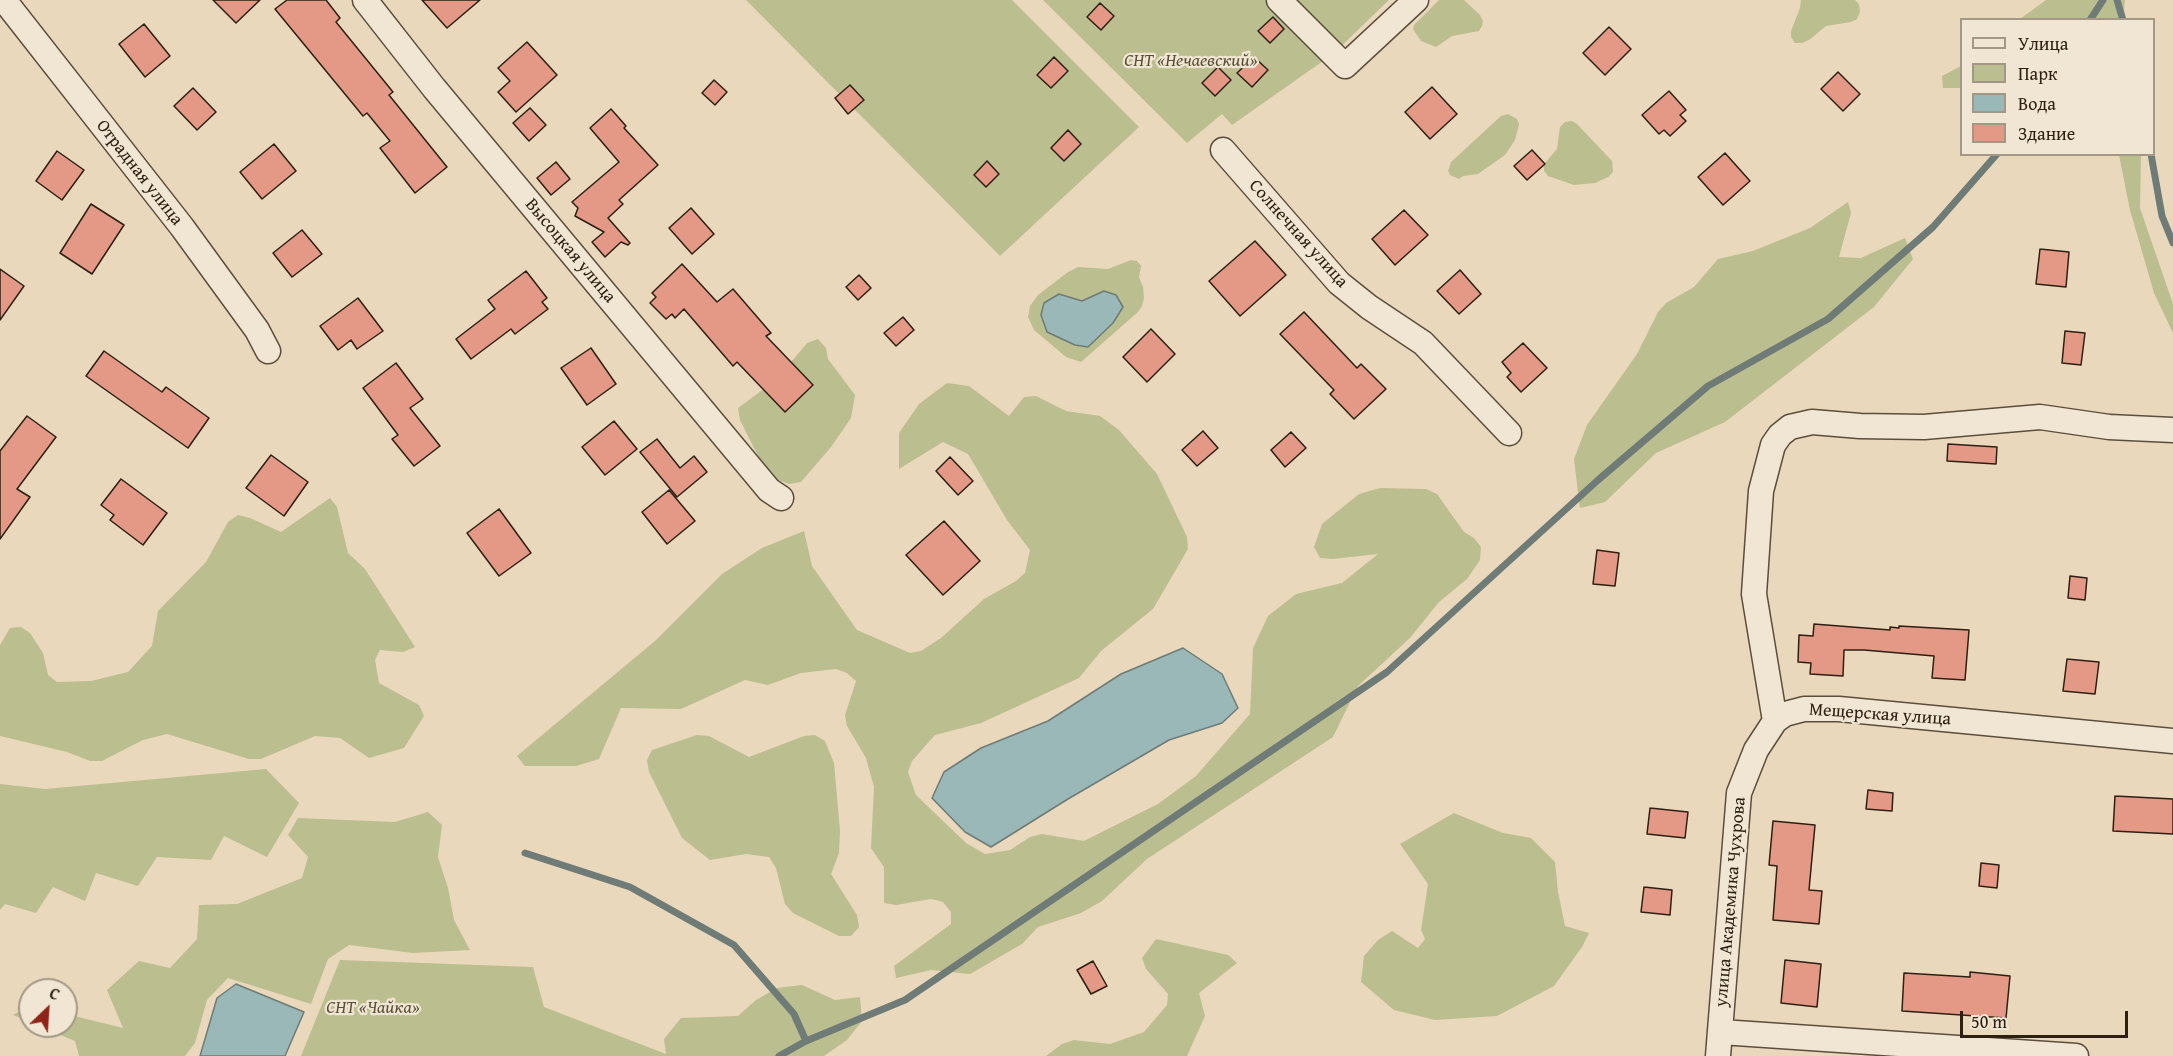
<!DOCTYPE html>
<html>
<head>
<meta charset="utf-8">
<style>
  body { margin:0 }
  #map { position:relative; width:2173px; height:1056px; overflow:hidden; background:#ead8bc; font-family:"Gentium Book Plus",serif }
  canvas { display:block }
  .legend { position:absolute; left:1960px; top:18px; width:195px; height:138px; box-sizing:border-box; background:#f1e6d3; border:2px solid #a39786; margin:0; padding:8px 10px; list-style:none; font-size:18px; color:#2d2013 }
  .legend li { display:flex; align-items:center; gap:12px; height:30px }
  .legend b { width:30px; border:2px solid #a39786 }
  .north { position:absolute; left:18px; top:978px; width:60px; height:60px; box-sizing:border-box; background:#f1e6d3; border:2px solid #a39786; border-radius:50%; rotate:25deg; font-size:16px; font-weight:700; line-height:24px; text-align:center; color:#2d2013 }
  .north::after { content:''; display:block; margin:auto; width:21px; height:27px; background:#8f2418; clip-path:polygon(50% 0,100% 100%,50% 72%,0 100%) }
  .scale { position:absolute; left:1960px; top:1011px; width:168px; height:27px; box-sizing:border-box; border:3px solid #2d2013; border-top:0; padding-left:8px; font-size:18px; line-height:21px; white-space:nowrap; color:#2d2013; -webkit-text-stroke:4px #f1e6d3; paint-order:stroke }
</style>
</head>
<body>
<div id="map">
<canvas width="2173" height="1056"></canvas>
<ul class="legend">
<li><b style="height:8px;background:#f1e6d3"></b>Улица</li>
<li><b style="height:16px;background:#bbbe8e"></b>Парк</li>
<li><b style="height:16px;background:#9ab8b8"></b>Вода</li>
<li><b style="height:16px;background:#e39986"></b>Здание</li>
</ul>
<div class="north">С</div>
<div class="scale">50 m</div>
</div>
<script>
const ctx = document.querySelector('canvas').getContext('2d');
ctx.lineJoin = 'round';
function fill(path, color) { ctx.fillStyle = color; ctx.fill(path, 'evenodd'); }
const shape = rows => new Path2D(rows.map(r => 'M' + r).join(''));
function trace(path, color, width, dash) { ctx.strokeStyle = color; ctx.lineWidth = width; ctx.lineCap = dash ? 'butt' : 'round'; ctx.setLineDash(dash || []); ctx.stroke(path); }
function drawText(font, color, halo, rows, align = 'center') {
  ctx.font = font + ' "Gentium Book Plus",serif'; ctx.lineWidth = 4.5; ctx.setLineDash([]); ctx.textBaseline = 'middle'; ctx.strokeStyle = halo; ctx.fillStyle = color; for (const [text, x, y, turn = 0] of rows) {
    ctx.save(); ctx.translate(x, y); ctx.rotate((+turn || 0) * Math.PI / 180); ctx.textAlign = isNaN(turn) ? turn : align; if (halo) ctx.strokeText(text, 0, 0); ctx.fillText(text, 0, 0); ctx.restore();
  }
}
const green = shape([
  [746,0,1012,0,1139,127,1000,256],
  [1043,0,1389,0,1333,54,1232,125,1222,114,1187,143],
  [1439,0,1464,0,1480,15,1483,21,1482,26,1479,31,1452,36,1436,47,1421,41,1413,29,1414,25],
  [1801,0,1855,0,1859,4,1860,12,1857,19,1851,22,1826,26,1809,40,1802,43,1795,43,1791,37,1791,31,1800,8],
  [2046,0,2125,0,2123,19,2020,19],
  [1961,66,1961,88,1943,88,1942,76],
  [1508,114,1517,119,1519,124,1515,140,1505,155,1478,174,1463,176,1459,179,1450,175,1448,171,1451,162,1501,116],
  [1572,121,1577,124,1612,161,1613,172,1608,177,1595,183,1574,185,1548,176,1544,171,1544,164,1557,149,1560,127,1565,122],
  [2119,155,2141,155,2140,208,2173,304,2173,333,2154,293,2130,210],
  [1848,202,1851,213,1839,257,1861,258,1905,238,1913,259,1874,307,1725,422,1656,453,1605,502,1580,508,1574,459,1587,425,1637,354,1658,312,1666,303,1694,287,1718,259,1753,251,1810,228],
  [1131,260,1137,261,1141,266,1139,277,1143,287,1144,298,1142,306,1138,312,1081,362,1066,357,1034,330,1028,317,1030,306,1038,295,1068,272,1078,267,1108,269],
  [818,339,826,348,828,359,855,395,851,418,831,447,801,482,789,484,768,476,740,420,738,408,776,380,807,343],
  [947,383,969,386,1009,416,1024,397,1036,396,1066,411,1100,416,1119,430,1157,474,1187,537,1188,549,1153,609,1101,651,1079,678,981,723,935,735,912,761,908,772,916,795,966,843,985,854,1010,850,1030,837,1042,834,1084,841,1158,804,1196,776,1250,714,1253,648,1268,616,1296,594,1342,583,1378,554,1332,559,1320,558,1314,547,1322,524,1359,494,1380,488,1426,489,1437,494,1464,532,1474,538,1481,547,1480,560,1467,579,1439,602,1410,638,1358,686,1333,737,1147,859,1102,901,1081,913,1038,927,1022,944,970,974,931,970,896,978,894,966,951,924,951,912,943,902,931,899,896,905,884,903,884,867,871,848,874,787,866,758,847,726,845,715,856,681,847,673,836,669,801,673,768,685,745,680,681,709,621,708,599,759,576,766,525,766,517,756,655,641,722,574,762,548,804,531,812,566,857,630,910,653,921,651,941,638,984,599,1016,581,1025,573,1030,550,1007,520,968,454,943,442,899,469,899,433,919,404],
  [330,498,337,507,348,553,365,569,415,647,403,652,380,650,375,660,379,683,419,705,424,716,404,748,369,758,340,738,315,736,261,759,249,759,167,734,143,740,102,761,90,761,67,752,0,736,0,645,10,628,21,627,30,633,43,653,48,675,57,682,91,681,128,672,152,646,158,611,206,562,228,522,238,515,250,518,281,532],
  [697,735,709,736,749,757,804,736,815,735,825,741,834,763,840,831,839,853,831,874,857,915,859,927,851,936,839,936,793,913,785,904,776,868,769,857,746,854,710,860,682,838,649,772,647,760,652,750],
  [266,769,299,803,267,857,224,836,211,860,157,857,138,886,96,873,85,901,53,887,36,913,5,904,0,910,0,784,45,789],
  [428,812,442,825,438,857,448,888,454,920,470,950,413,953,349,945,328,959,311,1004,228,978,207,1000,195,1043,185,1056,79,1056,75,1041,39,1026,66,1026,66,1014,123,1028,107,990,139,961,170,968,197,939,199,905,237,904,302,878,308,857,288,835,298,818,395,822],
  [1454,813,1503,833,1531,838,1555,862,1558,892,1565,926,1589,933,1582,947,1554,986,1497,1016,1435,1020,1394,1010,1361,982,1364,956,1378,940,1392,931,1418,948,1425,939,1421,930,1428,884,1400,844],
  [1156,939,1228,955,1237,963,1199,993,1205,1016,1187,1056,1046,1056,1062,1044,1074,1040,1110,1044,1144,1032,1167,1005,1168,994,1146,969,1142,958],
  [340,960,533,967,544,1007,666,1054,664,1039,681,1018,738,1016,756,1000,777,988,802,985,835,1000,860,997,862,1021,847,1040,824,1056,301,1056],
  [30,1006,30,1022,13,1015,30,1005]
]);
const water = shape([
  [1104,291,1116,295,1123,307,1113,323,1088,347,1075,345,1047,332,1041,315,1044,303,1059,294,1082,301,1104,291],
  [1183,648,1222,674,1238,708,1222,723,1169,740,1068,799,991,847,965,832,932,798,944,772,981,748,1048,721,1121,674,1183,648],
  [236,984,304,1012,285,1056,200,1056,217,998,236,984]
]);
const stream = shape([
  [2117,0,2123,20],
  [2090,20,2103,0],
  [2151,154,2162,216,2173,243],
  [525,853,630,887,734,945,794,1014,806,1041],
  [779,1056,806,1041,905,1000,1387,672,1598,480,1708,386,1828,319,1933,227,1997,154]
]);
const building = shape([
  [213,0,260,0,236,23,213,0],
  [287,0,326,0,340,18,336,22,393,92,389,95,447,167,415,193,380,148,390,141,367,113,363,116,275,9,287,0],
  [422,0,480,0,447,28,422,0],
  [1100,3,1114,16,1101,30,1087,17,1100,3],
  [1273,17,1284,29,1270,43,1258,31,1273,17],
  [144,24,170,56,145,77,119,44,144,24],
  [1609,27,1631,49,1605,75,1583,53,1609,27],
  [527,42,557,75,516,112,498,92,510,81,498,68,527,42],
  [1054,57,1068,71,1051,88,1037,75,1054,57],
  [1254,57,1268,70,1252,87,1237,73,1254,57],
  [1218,67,1231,80,1215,96,1202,83,1218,67],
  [1838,72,1860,94,1843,111,1821,89,1838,72],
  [714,80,727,92,715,105,702,93,714,80],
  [850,85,864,100,848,114,835,98,850,85],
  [1432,87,1457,114,1430,139,1405,112,1432,87],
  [193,88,216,112,197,130,174,106,193,88],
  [1669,91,1686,110,1680,115,1686,121,1670,136,1664,130,1659,134,1642,115,1669,91],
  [530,108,546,125,529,141,513,123,530,108],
  [611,109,626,126,624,128,658,165,619,200,623,204,608,218,630,243,628,245,621,242,605,257,592,242,604,232,575,216,578,208,572,202,619,162,590,128,611,109],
  [1068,130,1081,144,1064,161,1051,148,1068,130],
  [274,144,296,171,262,199,240,172,274,144],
  [1532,150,1545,164,1527,180,1514,166,1532,150],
  [57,151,84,170,62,200,36,181,57,151],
  [1725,153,1750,181,1723,205,1698,177,1725,153],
  [987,161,999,174,986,187,974,175,987,161],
  [556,162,570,179,551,195,537,178,556,162],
  [91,204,124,225,92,274,60,253,91,204],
  [691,208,714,234,692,254,669,228,691,208],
  [1404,210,1428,235,1395,265,1372,239,1404,210],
  [302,230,322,254,292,277,273,253,302,230],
  [1255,241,1286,275,1240,316,1209,281,1255,241],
  [2040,249,2069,252,2066,287,2036,284,2040,249],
  [682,264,717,302,733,289,771,333,766,336,813,385,785,412,737,362,733,366,684,309,675,318,672,314,666,319,650,303,656,297,652,293,682,264],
  [0,269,24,286,0,320,0,269],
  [1460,270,1481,294,1459,314,1437,291,1460,270],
  [526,271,547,298,542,302,548,309,515,334,511,329,471,359,456,339,495,309,488,300,526,271],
  [859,275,871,288,858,300,846,287,859,275],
  [358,298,383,331,357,349,351,340,338,350,320,326,358,298],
  [1304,312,1357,368,1361,364,1386,389,1354,419,1330,394,1334,390,1280,334,1304,312],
  [903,317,914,330,896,346,884,333,903,317],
  [1151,329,1175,354,1147,382,1123,357,1151,329],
  [2065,331,2085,333,2081,365,2062,363,2065,331],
  [1523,343,1547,368,1521,392,1507,377,1511,373,1502,362,1523,343],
  [591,348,616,384,587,405,561,368,591,348],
  [104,351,162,392,166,387,209,418,188,448,86,376,104,351],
  [396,363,423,399,410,408,440,446,414,466,392,439,398,435,363,388,396,363],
  [27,416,56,437,17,489,30,497,0,539,0,451,27,416],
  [614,421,637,449,605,475,582,447,614,421],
  [1203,431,1218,448,1197,466,1182,450,1203,431],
  [1291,432,1306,448,1285,467,1271,450,1291,432],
  [657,439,680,468,694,456,707,472,677,497,640,452,657,439],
  [1948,444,1997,447,1996,464,1947,461,1948,444],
  [271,455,308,482,284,516,246,488,271,455],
  [950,457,973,481,958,495,936,471,950,457],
  [121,479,167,513,143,545,110,520,114,515,101,505,121,479],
  [669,490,695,521,667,544,642,512,669,490],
  [499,509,531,553,499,576,467,533,499,509],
  [944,521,980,561,943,595,906,555,944,521],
  [1597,550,1619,553,1615,586,1593,584,1597,550],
  [2070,576,2087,578,2085,600,2068,598,2070,576],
  [1814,624,1890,630,1890,627,1899,628,1899,626,1969,630,1965,680,1932,678,1934,656,1864,650,1844,650,1843,676,1810,674,1811,663,1798,662,1799,635,1813,636,1814,624],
  [2067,659,2099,662,2095,694,2063,691,2067,659],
  [1868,790,1893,793,1892,811,1866,809,1868,790],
  [2115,796,2173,799,2173,834,2113,831,2115,796],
  [1650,808,1688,812,1685,838,1647,834,1650,808],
  [1773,821,1815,825,1809,890,1822,891,1819,924,1773,920,1777,866,1769,865,1773,821],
  [1981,863,1999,865,1997,888,1979,886,1981,863],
  [1644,887,1672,890,1670,915,1641,912,1644,887],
  [1785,960,1821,964,1817,1007,1781,1003,1785,960],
  [1093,961,1107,986,1091,994,1077,970,1093,961],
  [1970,972,2010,976,2006,1018,1902,1011,1904,973,1970,977,1970,972]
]);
const street = shape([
  [4,0,182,227,257,330,268,351],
  [365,0,434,88,769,490,781,498],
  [1279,0,1345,66,1416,0],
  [1223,150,1339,283,1369,307,1423,343,1509,433],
  [1775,721,1754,594,1761,491,1773,445,1780,435,1790,427,1812,422,1860,426,1924,427,2040,417,2109,427,2173,430],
  [1721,1032,2076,1056],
  [1718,1056,1739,793,1756,750,1775,721,1785,714,1804,709,1839,709,2173,741]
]);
const parkNames = [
  ["СНТ «Нечаевский»",1191,61],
  ["СНТ «Чайка»",373,1008]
];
const streetNames = [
  ["Отрадная улица",139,173,52],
  ["Солнечная улица",1298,234,48],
  ["Высоцкая улица",570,251,50],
  ["Мещерская улица",1880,715,4],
  ["улица Академика Чухрова",1731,902,-85]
];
fill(green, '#bbbe8e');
fill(water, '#9ab8b8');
trace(water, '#6e7b76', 1.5);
trace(stream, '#6e7b76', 7);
fill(building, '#e39986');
trace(building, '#2d2013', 1.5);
trace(street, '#5c4e3d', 27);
trace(street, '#f1e6d3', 24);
drawText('italic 18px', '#584f38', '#f1e6d3', parkNames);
drawText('18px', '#2d2013', '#f1e6d3', streetNames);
</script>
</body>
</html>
